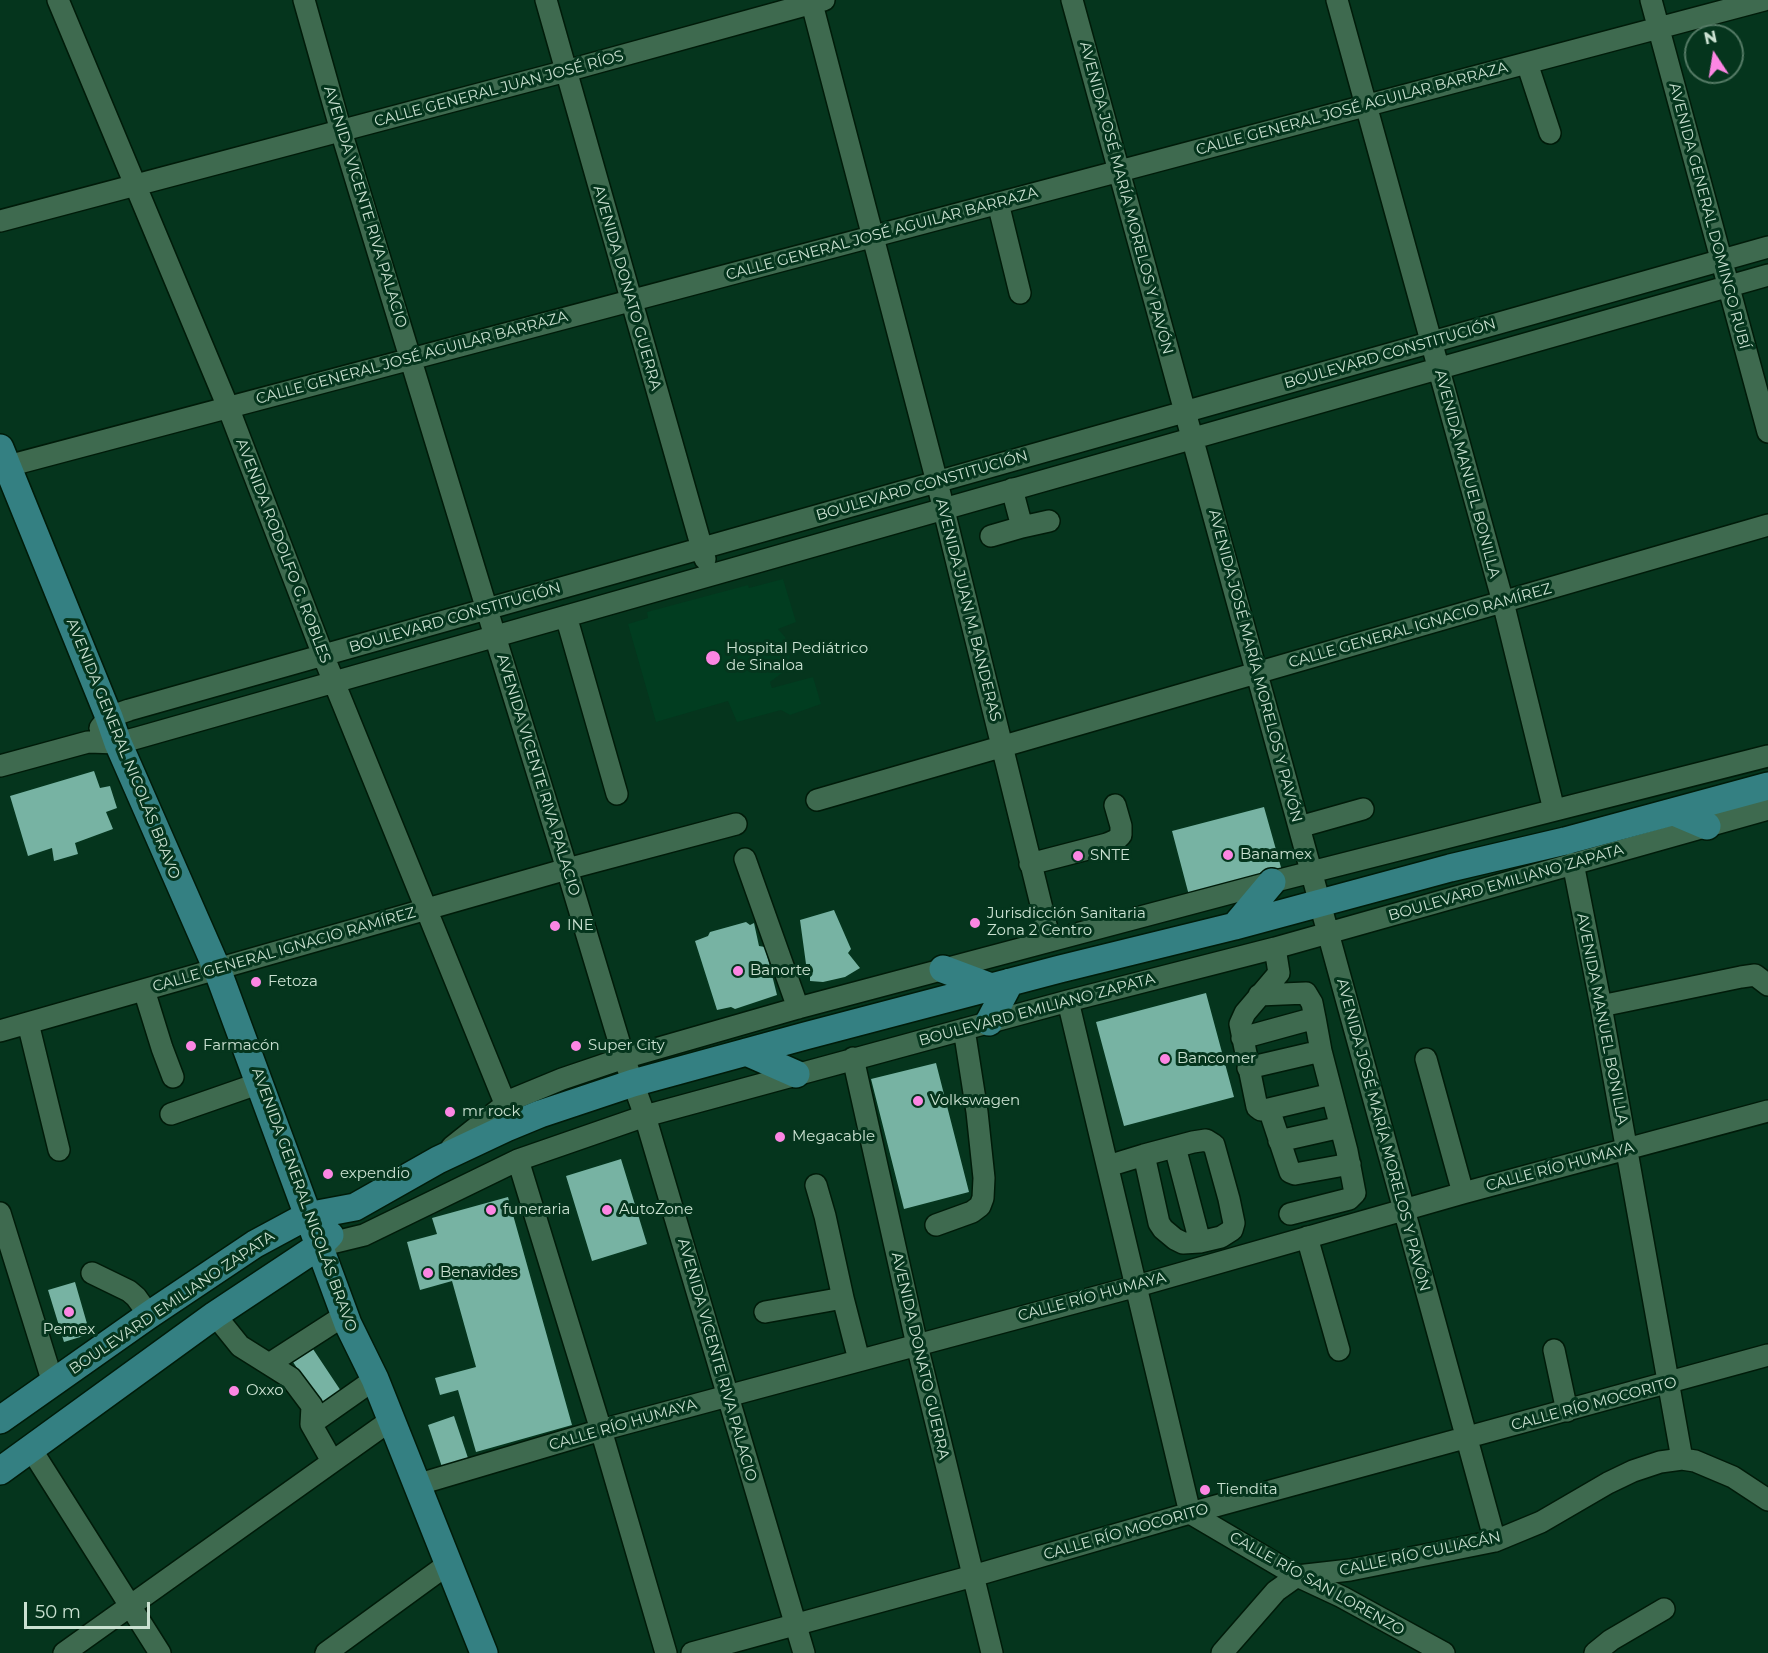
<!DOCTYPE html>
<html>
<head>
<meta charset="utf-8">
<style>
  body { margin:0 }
  #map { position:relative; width:1768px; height:1653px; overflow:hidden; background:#05351d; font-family:Montserrat,sans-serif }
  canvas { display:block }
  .north { position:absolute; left:1684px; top:24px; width:60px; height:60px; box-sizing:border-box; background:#05351d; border:2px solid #547a65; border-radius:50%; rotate:348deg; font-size:16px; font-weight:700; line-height:24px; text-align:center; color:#cae1d1 }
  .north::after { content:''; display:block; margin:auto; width:21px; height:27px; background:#fc86e3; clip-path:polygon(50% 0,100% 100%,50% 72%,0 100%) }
  .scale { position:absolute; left:24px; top:1602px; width:126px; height:27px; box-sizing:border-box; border:3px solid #cae1d1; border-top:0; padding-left:8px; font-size:18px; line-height:21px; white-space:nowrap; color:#cae1d1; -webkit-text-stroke:4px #05351d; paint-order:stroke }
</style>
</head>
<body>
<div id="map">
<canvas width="1768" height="1653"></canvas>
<div class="north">N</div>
<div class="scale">50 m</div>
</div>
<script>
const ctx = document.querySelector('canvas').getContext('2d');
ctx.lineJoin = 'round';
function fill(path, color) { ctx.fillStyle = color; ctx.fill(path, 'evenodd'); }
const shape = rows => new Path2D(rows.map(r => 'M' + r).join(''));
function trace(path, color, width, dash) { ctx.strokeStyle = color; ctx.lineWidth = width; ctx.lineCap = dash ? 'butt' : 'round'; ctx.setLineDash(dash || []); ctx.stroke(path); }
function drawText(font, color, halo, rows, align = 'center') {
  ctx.font = font + ' Montserrat,sans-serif'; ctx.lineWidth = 6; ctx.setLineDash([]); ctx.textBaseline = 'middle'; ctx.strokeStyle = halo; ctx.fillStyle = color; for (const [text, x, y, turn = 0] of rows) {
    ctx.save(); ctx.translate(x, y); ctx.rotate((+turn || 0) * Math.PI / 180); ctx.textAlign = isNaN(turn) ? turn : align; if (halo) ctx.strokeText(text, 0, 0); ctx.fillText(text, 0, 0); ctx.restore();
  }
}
const built = shape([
  [783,579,796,622,778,629,785,637,789,649,790,667,770,682,772,688,813,677,821,704,790,715,781,710,737,722,728,701,656,722,628,624,648,618,647,612,748,585,749,588]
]);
const building = shape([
  [94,771,100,788,110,786,117,808,106,812,113,829,75,843,78,854,54,861,52,848,28,856,10,796],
  [1264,807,1284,878,1191,903,1172,831],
  [834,910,851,949,848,953,860,968,845,977,823,982,810,981,810,964,806,964,800,920],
  [746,922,750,925,754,923,759,946,765,947,777,995,735,1009,731,1007,717,1010,695,941,708,936,710,932],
  [1206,993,1234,1097,1124,1126,1096,1022],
  [936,1063,969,1192,904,1209,871,1079],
  [621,1159,647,1244,592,1261,566,1176],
  [508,1197,572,1425,476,1452,458,1390,440,1395,435,1378,476,1367,452,1281,420,1290,407,1242,437,1234,432,1218],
  [75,1282,90,1334,64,1342,48,1290],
  [313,1349,345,1397,325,1410,293,1362],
  [454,1416,468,1458,442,1467,428,1425]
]);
const minor = shape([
  [58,0,228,407,323,655,505,1103],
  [304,0,341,131,495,636,567,869,624,1058,645,1116,804,1653],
  [546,0,705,559],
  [811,0,937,482,1050,941],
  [1072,0,1495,1541],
  [1337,0,1503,602,1554,810],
  [1651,0,1768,432],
  [1527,63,1550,133],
  [998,203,1020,293],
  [0,221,566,71,824,0],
  [0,468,1764,0],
  [1012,489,1022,527,1049,521],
  [991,536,1022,527],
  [566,616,617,794],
  [100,728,109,717,129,710,1768,247],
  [0,766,88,742,118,743,137,738,1768,275],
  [817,800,1768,525],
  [1299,827,1363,809],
  [745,859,798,1008],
  [1573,863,1601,1006,1682,1459],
  [1030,864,1107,844,1116,840,1121,835,1121,826,1115,805],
  [1275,948,1279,973,1245,1013,1240,1024,1257,1107,1261,1110,1269,1109,1332,1094],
  [144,990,162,1048,173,1077],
  [1259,995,1306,993,1312,1003,1315,1018],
  [1068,1001,1190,1513,1297,1576,1342,1597,1444,1653],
  [1601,1006,1741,977,1755,975,1768,985],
  [28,1023,59,1150],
  [0,1031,567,869,736,824],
  [1242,1038,1315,1018,1321,1051,1347,1151,1355,1193,1349,1199,1290,1214],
  [853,1058,917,1345,992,1653],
  [1426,1059,1463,1193],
  [1248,1068,1321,1051],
  [1269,1109,1290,1172,1295,1174,1350,1164],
  [171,1114,260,1083],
  [1279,1141,1341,1127],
  [452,1147,511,1100,562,1079,624,1058,798,1008,1272,882,1768,756],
  [1175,1147,1200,1242],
  [518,1160,601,1430,666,1653],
  [1108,1166,1144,1155,1159,1223,1163,1229,1175,1239,1183,1243,1200,1242,1221,1237,1232,1230,1234,1223,1229,1199,1214,1145,1206,1140,1193,1142,1144,1155],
  [816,1185,825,1216,843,1298],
  [0,1213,53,1383],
  [936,1225,972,1212,980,1206,983,1198,984,1178,977,1112,964,1029],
  [1307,1237,1339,1350],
  [319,1246,364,1235,518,1160,645,1116,1068,1001,1275,948,1768,809],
  [92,1273,129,1291,136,1297,149,1315],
  [765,1312,843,1298,859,1360],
  [215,1315,240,1346,291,1378,312,1406,311,1424,332,1461],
  [1554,1350,1567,1411],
  [269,1364,345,1315],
  [311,1424,375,1379],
  [31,1449,160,1653],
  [416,1485,601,1430,1137,1286,1463,1193,1768,1111],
  [64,1653,391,1420],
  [326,1653,448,1564],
  [692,1653,973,1576,1190,1513,1768,1355],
  [1222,1653,1276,1591,1297,1576,1350,1570,1495,1541,1541,1522,1608,1483,1633,1471,1660,1462,1682,1459,1695,1461,1733,1477,1768,1500],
  [1595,1653,1611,1640,1664,1609]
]);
const major = shape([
  [0,448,109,717,118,743,217,969,348,1324,375,1379,484,1653],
  [1674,812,1707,826],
  [1235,926,1272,882],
  [943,969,991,987],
  [989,1022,1010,982],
  [746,1052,796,1074],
  [0,1420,149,1315,255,1244,307,1216,355,1207,438,1160,506,1128,540,1114,633,1083,805,1036,1060,969,1235,926,1450,868,1565,841,1768,786],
  [0,1471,215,1315,319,1246,330,1235]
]);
const markers = [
  [713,658,8,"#fc86e3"],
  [1228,855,6,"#fc86e3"],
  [1078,856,6,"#fc86e3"],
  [975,923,6,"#fc86e3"],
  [555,926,6,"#fc86e3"],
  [738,971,6,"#fc86e3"],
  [256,982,6,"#fc86e3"],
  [191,1046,6,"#fc86e3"],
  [576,1046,6,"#fc86e3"],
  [1165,1059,6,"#fc86e3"],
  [918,1101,6,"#fc86e3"],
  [450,1112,6,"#fc86e3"],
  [780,1137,6,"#fc86e3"],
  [328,1174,6,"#fc86e3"],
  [491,1210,6,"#fc86e3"],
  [607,1210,6,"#fc86e3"],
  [428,1273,6,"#fc86e3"],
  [69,1312,6,"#fc86e3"],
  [234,1391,6,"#fc86e3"],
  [1205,1490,6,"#fc86e3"]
];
const streetNames = [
  ["CALLE GENERAL JUAN JOSÉ RÍOS",499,89,-15],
  ["CALLE GENERAL JOSÉ AGUILAR BARRAZA",1352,109,-15],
  ["AVENIDA JOSÉ MARÍA MORELOS Y PAVÓN",1126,198,75],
  ["AVENIDA VICENTE RIVA PALACIO",365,207,73],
  ["AVENIDA GENERAL DOMINGO RUBÍ",1709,216,75],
  ["CALLE GENERAL JOSÉ AGUILAR BARRAZA",882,234,-15],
  ["AVENIDA DONATO GUERRA",627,288,74],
  ["BOULEVARD CONSTITUCIÓN",1390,354,-16],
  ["CALLE GENERAL JOSÉ AGUILAR BARRAZA",412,358,-15],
  ["AVENIDA MANUEL BONILLA",1467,474,75],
  ["BOULEVARD CONSTITUCIÓN",922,486,-16],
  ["AVENIDA RODOLFO G. ROBLES",283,551,69],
  ["AVENIDA JUAN M. BANDERAS",968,610,76],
  ["BOULEVARD CONSTITUCIÓN",455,618,-16],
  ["CALLE GENERAL IGNACIO RAMÍREZ",1420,626,-16],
  ["AVENIDA JOSÉ MARÍA MORELOS Y PAVÓN",1255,666,75],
  ["AVENIDA GENERAL NICOLÁS BRAVO",123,749,68],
  ["AVENIDA VICENTE RIVA PALACIO",538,775,73],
  ["BOULEVARD EMILIANO ZAPATA",1506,883,-16],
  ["CALLE GENERAL IGNACIO RAMÍREZ",284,950,-16],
  ["BOULEVARD EMILIANO ZAPATA",1037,1010,-15],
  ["AVENIDA MANUEL BONILLA",1602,1019,79],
  ["AVENIDA JOSÉ MARÍA MORELOS Y PAVÓN",1383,1135,75],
  ["CALLE RÍO HUMAYA",1560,1167,-15],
  ["AVENIDA GENERAL NICOLÁS BRAVO",304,1200,70],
  ["CALLE RÍO HUMAYA",1092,1297,-15],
  ["BOULEVARD EMILIANO ZAPATA",172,1303,-34],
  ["AVENIDA DONATO GUERRA",920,1356,77],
  ["AVENIDA VICENTE RIVA PALACIO",717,1360,74],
  ["CALLE RÍO MOCORITO",1594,1404,-15],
  ["CALLE RÍO HUMAYA",623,1425,-16],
  ["CALLE RÍO MOCORITO",1126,1532,-16],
  ["CALLE RÍO CULIACÁN",1420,1554,-12],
  ["CALLE RÍO SAN LORENZO",1317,1584,29]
];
const poiNames = [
  ["Hospital Pediátrico",726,649],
  ["de Sinaloa",726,666],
  ["Banamex",1240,855],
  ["SNTE",1090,856],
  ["Jurisdicción Sanitaria",987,914],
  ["Zona 2 Centro",987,931],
  ["INE",567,926],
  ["Banorte",750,971],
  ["Fetoza",268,982],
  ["Farmacón",203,1046],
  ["Super City",588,1046],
  ["Bancomer",1177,1059],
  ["Volkswagen",930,1101],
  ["mr rock",462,1112],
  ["Megacable",792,1137],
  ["expendio",340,1174],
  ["funeraria",503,1210],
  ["AutoZone",619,1210],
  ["Benavides",440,1273],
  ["Pemex",69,1330,"center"],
  ["Oxxo",246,1391],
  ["Tiendita",1217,1490]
];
fill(built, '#013d20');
fill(building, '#77b3a3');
trace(minor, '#001b09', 24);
trace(major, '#001b09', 30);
trace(minor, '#3e6a4f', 21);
trace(major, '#348082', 27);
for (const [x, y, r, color] of markers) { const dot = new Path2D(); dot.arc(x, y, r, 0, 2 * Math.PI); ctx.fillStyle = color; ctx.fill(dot); trace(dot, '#05351d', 2); }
drawText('15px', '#cae1d1', '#05351d', streetNames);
drawText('15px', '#cae1d1', '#05351d', poiNames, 'left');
</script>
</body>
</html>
